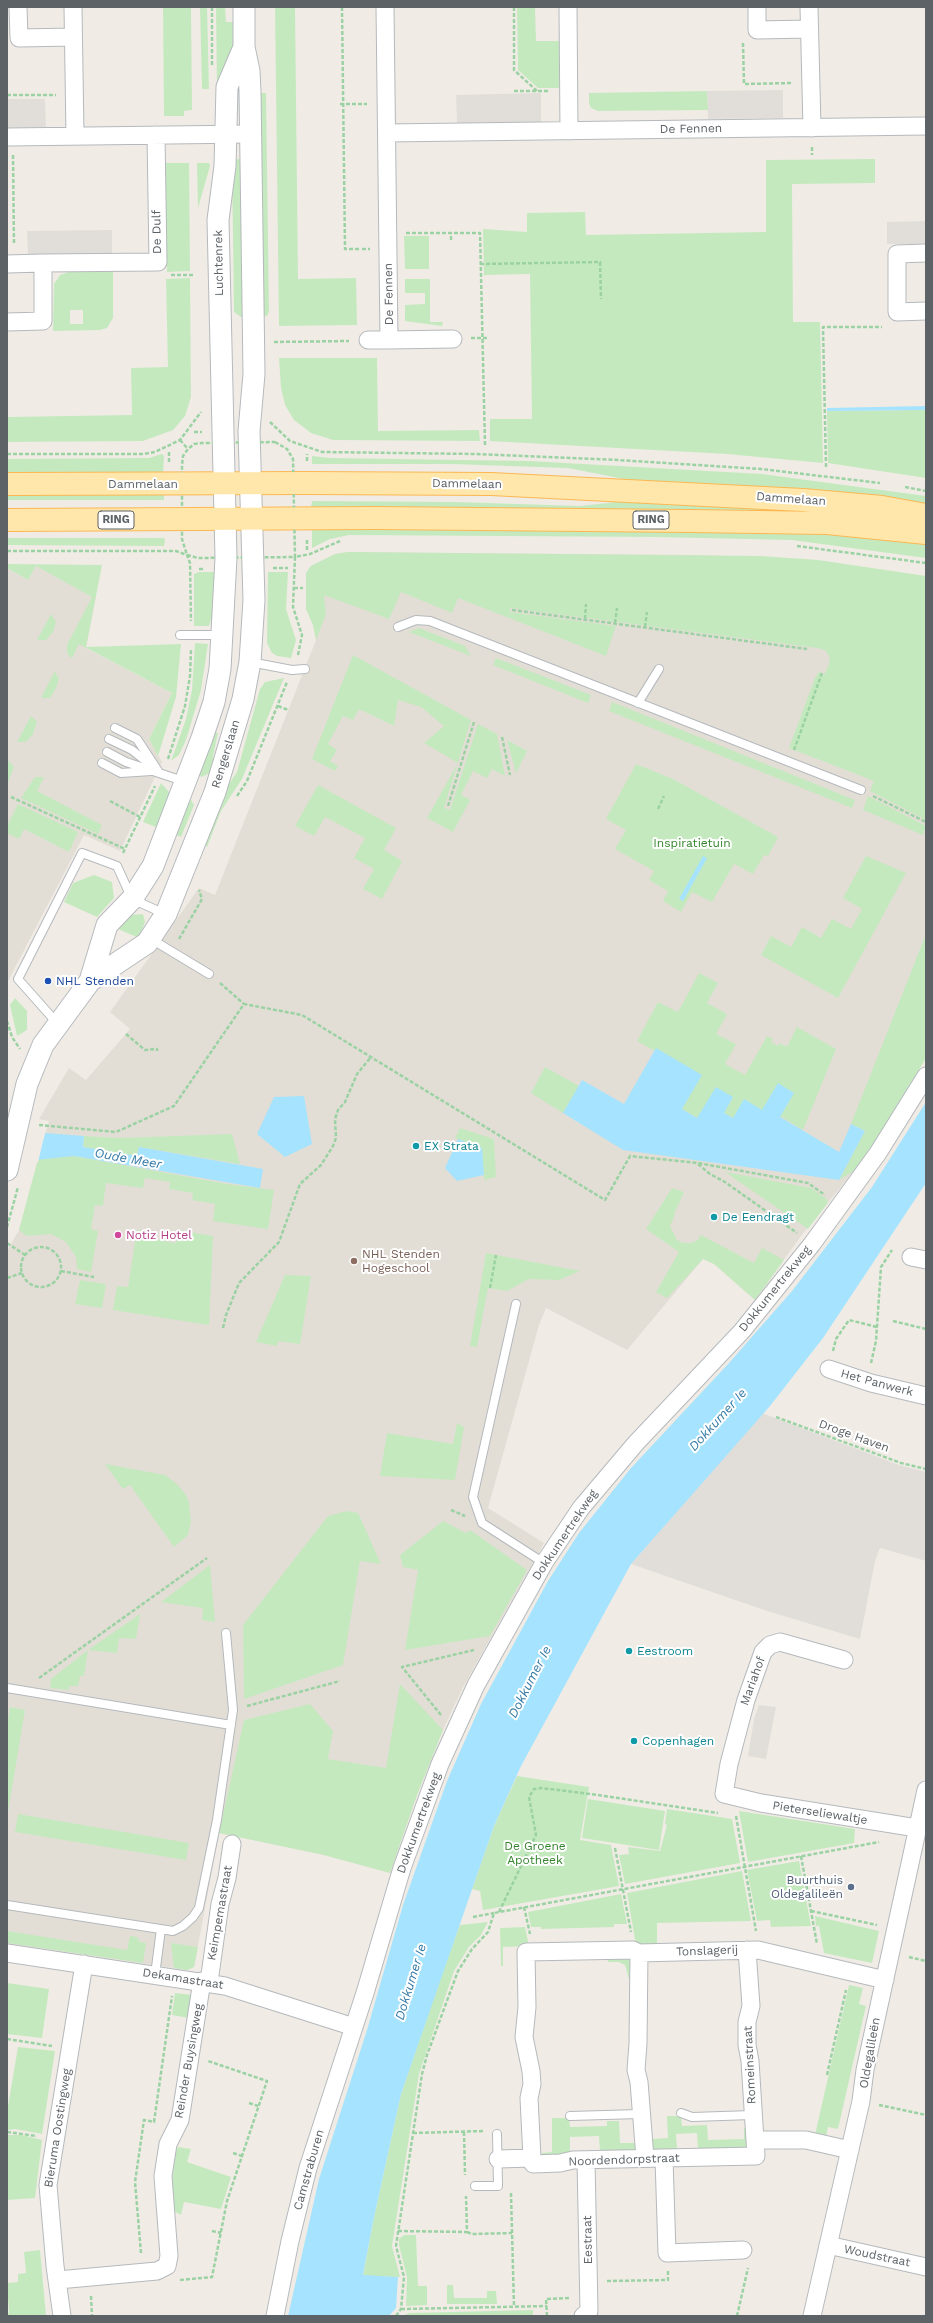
<!DOCTYPE html>
<html>
<head>
<meta charset="utf-8">
<style>
  body { margin:0 }
  #map { position:relative; width:933px; height:2323px; overflow:hidden; background:#f0ece5; font-family:"Work Sans",sans-serif }
  canvas { display:block }
  .frame { position:absolute; inset:0; border:8px solid #5c6266; pointer-events:none }
</style>
</head>
<body>
<div id="map">
<canvas width="933" height="2323"></canvas>
<div class="frame"></div>
</div>
<script>
const ctx = document.querySelector('canvas').getContext('2d');
ctx.lineJoin = 'round';
function fill(path, color) { ctx.fillStyle = color; ctx.fill(path, 'evenodd'); }
const shape = rows => new Path2D(rows.map(r => 'M' + r).join(''));
function trace(path, color, width, dash) { ctx.strokeStyle = color; ctx.lineWidth = width; ctx.lineCap = dash ? 'butt' : 'round'; ctx.setLineDash(dash || []); ctx.stroke(path); }
function drawText(font, color, halo, rows, align = 'center') {
  ctx.font = font + ' "Work Sans",sans-serif'; ctx.lineWidth = 4; ctx.setLineDash([]); ctx.textBaseline = 'middle'; ctx.strokeStyle = halo; ctx.fillStyle = color; for (const [text, x, y, turn = 0] of rows) {
    ctx.save(); ctx.translate(x, y); ctx.rotate((+turn || 0) * Math.PI / 180); ctx.textAlign = isNaN(turn) ? turn : align; if (halo) ctx.strokeText(text, 0, 0); ctx.fillText(text, 0, 0); ctx.restore();
  }
}
const industrial = shape([
  [783,90,783,118,708,119,707,91],
  [541,93,541,122,457,123,456,95],
  [7,99,45,99,46,127,7,128],
  [926,221,926,244,887,244,887,222],
  [112,230,112,253,28,255,27,231],
  [762,1413,899,1465,926,1472,926,1561,880,1548,875,1561,860,1639,764,1610,631,1564],
  [759,1705,776,1707,766,1759,748,1756,754,1719]
]);
const education = shape([
  [348,552,701,555,818,560,926,773,926,1055,857,1167,804,1232,755,1300,714,1264,703,1259,627,1350,546,1308,539,1325,488,1508,544,1543,463,1687,443,1730,417,1795,390,1873,324,1855,219,1833,194,1967,187,1970,7,1943,7,1251,19,1230,49,1121,39,1119,69,1068,86,1080,130,1029,110,1012,199,888,215,895,316,640,313,625,306,609,306,573,311,566,335,554],
  [36,566,96,597,86,648,172,693,149,739,162,762,120,851,84,835,7,983,7,568,28,580]
]);
const green = shape([
  [163,7,191,7,192,110,184,111,184,116,164,116],
  [200,7,207,7,209,89,202,89],
  [216,7,225,7,226,22,236,22,236,40,217,89],
  [275,7,295,7,298,279,356,278,357,325,279,326],
  [517,7,535,7,536,41,559,41,559,88,538,88,518,70],
  [707,91,708,110,598,111,591,108,589,103,589,93],
  [259,93,266,93,269,312,267,316,262,315],
  [237,159,243,160,244,316,241,317,234,312,232,164],
  [875,159,875,183,792,184,793,322,820,322,823,463,727,454,490,441,490,419,532,419,530,274,485,275,484,277,483,229,527,232,527,213,585,212,586,235,766,232,766,160],
  [165,163,189,163,190,271,167,272],
  [197,163,209,163,210,166,198,208],
  [404,236,429,236,429,269,405,269],
  [69,272,113,272,113,318,107,328,100,330,53,331,54,284,60,275],
  [70,310,83,310,83,324,70,324],
  [190,278,191,397,185,416,173,430,143,441,7,442,7,417,132,415,131,368,168,367,166,279],
  [405,279,430,279,430,322,443,322,442,326,405,321,405,305,425,304,425,293,405,293],
  [279,358,377,358,378,431,479,430,480,441,333,440,311,433,294,420,285,405,281,388],
  [926,410,926,478,828,463,827,411],
  [162,454,164,456,163,473,7,473,7,459,149,458],
  [312,456,330,458,529,461,762,474,926,496,926,509,634,481,568,468,452,464,312,464],
  [164,494,164,500,7,500,7,495],
  [635,500,767,506,766,512,311,508,312,501,455,502,580,506],
  [312,529,818,533,926,544,926,558,792,540,657,537,349,535,330,539,312,548],
  [7,538,164,538,165,540,164,546,7,545],
  [348,552,761,556,818,560,926,576,926,820,870,791,874,781,789,748,815,678,819,672,824,675,828,667,830,658,825,650,818,648,510,608,510,612,616,626,606,656,458,598,452,613,401,592,389,619,324,595,326,614,316,640,313,625,306,609,306,573,311,566,335,554],
  [7,564,102,565,86,647,181,644,176,697,158,756,149,739,172,693,79,644,72,658,69,656,67,652,67,645,92,597,36,566,28,580,7,568],
  [199,572,215,572,218,596,209,626,194,626,194,574],
  [268,572,288,572,286,609,296,640,291,658,277,656,272,653,267,643],
  [51,614,56,622,53,632,46,640,37,640],
  [419,628,465,646,471,656,409,632],
  [195,643,208,644,201,690,186,740,179,755,171,761,186,719,192,690],
  [353,655,471,720,444,808,450,810,478,724,497,734,505,776,492,769,487,778,473,771,461,795,470,800,453,832,427,818,458,763,424,743,444,726,421,707,398,700,394,726,359,709,353,720,343,716,328,744,337,750,330,761,338,766,335,771,312,759],
  [496,658,591,695,588,703,493,665],
  [55,671,59,679,56,688,50,698,41,698],
  [284,678,242,779,221,811,207,847,199,844,217,802,237,772,260,689,265,682],
  [612,702,855,800,852,808,609,711],
  [31,716,37,722,33,734,26,742,17,742],
  [211,731,218,733,213,756,213,771,202,777,198,775],
  [507,740,527,751,516,773],
  [7,759,14,767,7,785],
  [636,764,673,779,778,837,768,856,764,855,753,874,734,864,712,902,692,892,681,912,663,901,668,891,649,880,654,871,615,849,626,830,606,819],
  [35,777,44,777,37,791,102,825,98,834,21,798],
  [161,783,169,792,171,802,161,829,143,822],
  [318,785,396,828,384,850,402,861,382,899,363,889,374,869,354,858,365,838,325,817,314,836,295,826],
  [868,796,926,826,923,835,863,810],
  [189,800,191,800,194,805,181,837,173,834],
  [18,804,78,832,69,852,24,829,19,839,7,833,7,826],
  [866,856,906,873,838,998,761,955,771,936,791,947,802,927,821,938,832,919,851,929,862,909,843,898],
  [94,875,112,882,114,898,97,917,64,902,73,883],
  [143,914,145,922,139,938,118,929,131,915],
  [926,934,926,1058,859,1168,839,1180,865,1131,851,1124],
  [699,973,718,983,707,1003,727,1014,716,1034,736,1044,725,1064,745,1075,767,1036,773,1039,771,1042,778,1046,780,1043,787,1047,797,1027,836,1049,803,1130,780,1116,762,1110,733,1118,724,1113,716,1087,698,1118,682,1109,656,1048,655,1051,637,1041,658,1002,678,1012],
  [15,998,27,1011,27,1030,17,1036,10,1005],
  [545,1067,579,1086,563,1113,531,1093],
  [460,1128,494,1139,496,1177,484,1180,482,1148,455,1138],
  [232,1134,240,1164,139,1147,137,1156,83,1147,84,1136,119,1138],
  [74,1156,227,1184,274,1190,268,1229,213,1221,215,1204,192,1200,193,1193,169,1189,170,1182,145,1178,143,1188,106,1183,103,1206,95,1205,91,1229,98,1231,91,1272,77,1269,76,1257,66,1242,51,1234,27,1236,19,1230,38,1159],
  [725,1172,811,1188,828,1200,827,1204,808,1229],
  [672,1188,684,1192,674,1214,675,1215,670,1226,677,1240,683,1243,691,1243,698,1240,701,1235,754,1263,762,1248,784,1260,755,1300,714,1264,703,1259,667,1298,656,1292,679,1252,646,1229],
  [137,1230,153,1232,151,1239,176,1243,178,1230,213,1236,209,1325,113,1310,117,1286,128,1287],
  [486,1253,580,1271,559,1280,529,1279,507,1291,488,1288,477,1347,470,1346],
  [285,1275,311,1276,300,1344,278,1341,277,1346,256,1342],
  [80,1280,106,1284,102,1308,75,1304],
  [457,1423,464,1427,455,1480,380,1476,387,1433,453,1444],
  [105,1464,165,1475,177,1484,186,1495,189,1503,191,1522,188,1535,174,1547,130,1485,123,1489],
  [347,1511,358,1513,381,1564,360,1561,343,1665,244,1699,243,1625,328,1516],
  [443,1521,466,1533,470,1530,527,1570,490,1636,405,1650,418,1570,403,1567,400,1555],
  [210,1565,215,1622,202,1620,203,1608,161,1602],
  [140,1614,136,1639,119,1638,117,1653,88,1650,84,1676,80,1676,78,1686,69,1686,69,1690,50,1688,51,1679,88,1650],
  [400,1684,443,1730,417,1795,390,1873,324,1855,219,1833,244,1720,310,1704,333,1731,328,1759,386,1768],
  [10,1707,25,1710,7,1818,7,1729],
  [517,1776,589,1787,580,1840,611,1845,619,1886,483,1910,480,1891,472,1889,494,1826],
  [588,1799,665,1811,659,1850,582,1838],
  [667,1809,732,1819,740,1863,625,1884,619,1855,629,1854,628,1847,660,1851,667,1825,665,1824],
  [739,1811,855,1829,854,1843,748,1862],
  [18,1814,189,1843,186,1860,15,1832],
  [799,1861,811,1926,771,1927,770,1920,757,1921,747,1870],
  [742,1871,751,1921,657,1923,657,1944,636,1945,627,1893],
  [621,1894,627,1924,614,1924,614,1927,541,1929,541,1927,531,1927,528,1912],
  [815,1916,879,1931,872,1963,824,1953,819,1926,816,1926],
  [488,1922,481,1935,469,1947,454,1971,419,2074,392,2246,400,2277,363,2276,373,2222,401,2094,444,1967,460,1925],
  [525,1927,529,1946,503,1947,503,1966,501,1966,500,1928],
  [7,1931,127,1950,130,1936,137,1937,140,1942,146,1943,143,1963,7,1943],
  [171,1943,198,1947,194,1967,187,1970,174,1968],
  [607,1956,627,1956,634,1960,632,1979,629,1979,625,1965,619,1962,608,1962],
  [7,1983,49,1989,42,2038,7,2034],
  [849,1985,863,1988,859,2004,866,2006,838,2129,828,2127,826,2137,815,2135],
  [175,1993,192,1995,189,2018,172,2015],
  [18,2047,55,2051,42,2134,15,2129,7,2130,7,2112],
  [667,2116,681,2116,682,2126,707,2125,708,2140,744,2139,744,2128,748,2128,749,2141,744,2150,698,2151,697,2133,676,2134,677,2149,653,2150,653,2139,668,2138],
  [552,2118,569,2118,570,2127,607,2126,607,2121,619,2121,620,2143,635,2143,636,2151,600,2152,599,2136,570,2137,570,2153,559,2154,559,2159,542,2159,542,2153,552,2152],
  [7,2135,22,2135,42,2140,35,2198,7,2200],
  [178,2147,191,2149,187,2162,231,2177,221,2209,184,2202,181,2215,174,2211,172,2183,176,2151],
  [404,2235,416,2235,418,2286,427,2286,427,2305,406,2306,407,2277,399,2245,399,2239],
  [40,2250,46,2316,7,2316,9,2312,7,2283,18,2282,18,2274,26,2273,24,2252],
  [447,2285,453,2285,454,2298,487,2298,487,2291,496,2291,497,2304,447,2304],
  [533,2310,533,2316,402,2316,409,2313]
]);
const water = shape([
  [926,406,926,410,827,411,827,408],
  [703,856,707,858,683,901,679,899],
  [656,1048,702,1075,682,1109,697,1118,716,1087,733,1097,724,1113,733,1118,744,1099,762,1110,778,1083,794,1093,780,1117,839,1152,851,1124,865,1131,839,1180,623,1150,563,1113,582,1080,624,1104],
  [304,1096,312,1144,285,1157,257,1134,274,1097],
  [926,1102,926,1183,823,1338,770,1406,631,1564,521,1766,494,1826,401,2094,373,2222,363,2275,398,2277,396,2308,389,2316,288,2316,319,2179,367,2030,403,1905,447,1781,481,1704,548,1581,579,1533,631,1468,729,1363,792,1291,872,1187],
  [45,1133,84,1136,83,1147,137,1156,139,1147,263,1169,260,1188,74,1156,7,1163,44,1138],
  [458,1139,482,1148,484,1175,457,1181,445,1168]
]);
const pier = shape([
  [43,1133,45,1133,38,1162,7,1165,7,1140,42,1136]
]);
const path = shape([
  [212,7,212,66],
  [342,7,345,249,360,249],
  [514,7,514,70,537,91],
  [743,43,744,84,792,83],
  [514,91,549,91],
  [7,95,56,95],
  [340,104,367,104],
  [812,147,812,155],
  [13,155,14,244],
  [406,233,480,233,485,445],
  [451,240,451,233],
  [362,249,370,249],
  [480,264,600,262,601,299],
  [171,275,195,275],
  [471,338,489,338],
  [274,342,349,341],
  [270,422,290,441,322,452,475,454,618,460,761,469,880,483],
  [194,432,202,432],
  [180,440,188,449],
  [275,442,287,449,293,459,295,557,198,558,187,555,182,539,182,465,183,456,188,449,194,444,202,443,275,442],
  [169,452,169,463],
  [7,454,143,454,155,452,180,440,201,412],
  [307,461,307,454],
  [826,467,823,327,882,327],
  [905,487,926,491],
  [307,540,307,550],
  [797,546,926,563],
  [7,551,176,551,187,555,190,563,191,621],
  [273,568,288,568],
  [199,569,204,569],
  [294,588,303,588],
  [512,610,807,649],
  [585,619,586,604],
  [615,623,617,608],
  [645,627,647,612],
  [298,655,302,635,293,607,295,557,310,554,340,541],
  [278,706,288,710],
  [502,737,510,775],
  [794,750,822,673],
  [168,759,185,706,190,676,191,650],
  [237,796,247,781,287,682],
  [873,796,926,822],
  [11,797,125,849],
  [110,801,140,817],
  [448,806,474,722],
  [658,809,664,796],
  [926,837,926,836],
  [123,853,155,786],
  [179,939,202,899,199,890],
  [220,983,244,1004],
  [7,1021,12,1037,20,1049],
  [126,1034,145,1050,157,1049,157,1051],
  [39,1125,116,1132,174,1106,244,1004,302,1015,605,1200,630,1156,698,1163,808,1183,825,1195],
  [698,1164,710,1174,725,1182,797,1233],
  [7,1227,18,1187],
  [7,1243,25,1255],
  '21 1267a20 20 0 1 1 40 0a20 20 0 1 1-40 0Z',
  [61,1271,94,1277],
  [7,1278,22,1273],
  [490,1288,496,1255],
  [893,1321,926,1329],
  [223,1328,226,1315,239,1283,279,1242,300,1184,321,1165,333,1146,336,1138,335,1119,338,1110,345,1102,357,1074,371,1057],
  [833,1351,836,1339,849,1320,877,1327],
  [871,1363,876,1341,881,1267,892,1250],
  [776,1417,901,1463,926,1469],
  [451,1510,465,1516],
  [39,1678,207,1558],
  [247,1706,340,1681],
  [441,1715,402,1667,474,1650],
  [736,1816,756,1931],
  [615,1848,631,1932],
  [801,1856,817,1944],
  [524,1907,530,1934],
  [811,1911,877,1925],
  [499,1912,536,1835,529,1797,534,1789,541,1788,591,1794,718,1813],
  [473,1917,494,1913],
  [909,1957,926,1961],
  [7,2039,52,2046],
  [827,2075,846,1990],
  [249,2103,258,2106],
  [879,2105,926,2115],
  [7,2132,37,2136],
  [464,2132,465,2175],
  [413,2133,484,2131],
  [233,2153,242,2156],
  [511,2193,514,2307],
  [212,2231,221,2233],
  [398,2231,467,2232,466,2196],
  [467,2232,472,2234,512,2233],
  [141,2253,135,2182,144,2120,154,2122,172,1996],
  [180,2280,212,2277,227,2201,267,2081,208,2061],
  [607,2281,668,2280,668,2271],
  [91,2296,92,2316],
  [401,2309,547,2306],
  [396,2316,401,2309,404,2277,396,2246,422,2074,427,2055,458,1971,472,1949,488,1932,494,1913,879,1842],
  [547,2316,546,2299,571,2298],
  [737,2316,748,2268]
]);
const service = shape([
  [398,627,416,620,430,621,861,790],
  [180,635,221,635],
  [250,662,292,670,305,669],
  [638,703,659,669],
  [115,728,137,739,158,771],
  [109,739,132,750,152,766],
  [107,752,126,762,186,782],
  [102,763,121,773,151,771],
  [151,939,209,974],
  [57,1023,18,979,82,853,117,866,132,899,165,914],
  [516,1304,473,1497,482,1523,544,1563],
  [7,1688,231,1725],
  [7,1905,173,1931,183,1926,193,1917,199,1908,217,1820,233,1710,226,1633],
  [155,1975,161,1929],
  [681,2113,692,2117,752,2115],
  [570,2116,640,2114],
  [475,2186,498,2186,497,2134]
]);
const minor = shape([
  [18,7,19,38,73,37],
  [73,7,75,136],
  [568,7,569,131],
  [757,7,757,30,809,29],
  [809,7,812,128],
  [387,133,926,126],
  [7,137,250,134],
  [926,253,897,254,897,312,926,311],
  [43,263,158,262,156,135],
  [7,264,43,263,43,321,7,322],
  [368,340,389,340,385,7],
  [389,340,453,339],
  [911,1257,926,1260],
  [829,1369,871,1383,926,1396],
  [844,1660,780,1642,770,1645,763,1652,746,1700,729,1764,724,1794,761,1803,917,1828],
  [7,1953,225,1986,354,2027],
  [639,1953,638,2044,636,2070,639,2082,645,2158],
  [209,1982,220,1904,227,1878,232,1844],
  [755,2140,806,2140,850,2150],
  [532,2158,529,2098,532,2084,531,2071,524,2037,527,2007,526,1952,633,1950,639,1953,758,1950,885,1980],
  [664,2158,667,2253,743,2250],
  [498,2159,532,2158,533,2164,560,2163,573,2160,756,2156,750,2061,747,2045,747,2022,751,2006,747,1950],
  [828,2245,926,2267],
  [58,2280,157,2271,167,2266,169,2256,163,2176,168,2144,180,2120,202,1981],
  [62,2316,55,2266,48,2185,84,1964],
  [275,2316,290,2241,308,2168,365,1993,402,1868,440,1764,476,1685,544,1563,581,1508,636,1443,742,1331,812,1244,878,1153,926,1076],
  [583,2316,589,2311,586,2160],
  [812,2316,861,2101,865,2070,926,1790]
]);
const tertiary = shape([
  [90,981,107,925,132,899,153,866,202,738,214,702,220,669,226,558,218,220,225,166,227,87,244,47],
  [7,1170,27,1084,43,1045,90,981,147,943,166,914,215,792,243,699,250,662,254,600,249,431,254,374,250,91,249,71,244,47,244,7]
]);
const primary = shape([
  [7,484,307,483,491,484,803,500,882,507,926,515],
  [7,520,375,518,690,521,827,523,926,533]
]);
const markers = [
  [48,981,4,"#1a4fb4"],
  [416,1146,4,"#0f9aa8"],
  [714,1217,4,"#0f9aa8"],
  [118,1235,4,"#d1479c"],
  [354,1261,4,"#8d6e63"],
  [629,1651,4,"#0f9aa8"],
  [634,1741,4,"#0f9aa8"],
  [851,1887,4,"#5c6f8a"]
];
const shields = [
  [116,520,36],
  [651,520,36]
];
const shieldNames = [
  ["RING",116,520],
  ["RING",651,520]
];
const streetNames = [
  ["De Fennen",691,129,-1],
  ["De Dulf",157,232,-91],
  ["Luchtenrek",219,263,-91],
  ["De Fennen",389,294,-91],
  ["Dammelaan",143,484],
  ["Dammelaan",467,484,1],
  ["Dammelaan",791,499,4],
  ["Rengerslaan",226,754,-73],
  ["Dokkumertrekweg",775,1289,-51],
  ["Het Panwerk",877,1383,15],
  ["Droge Haven",854,1436,20],
  ["Dokkumertrekweg",565,1535,-56],
  ["Mariahof",753,1681,-70],
  ["Pieterseliewaltje",820,1813,9],
  ["Dokkumertrekweg",419,1823,-70],
  ["Keimpemastraat",220,1913,-80],
  ["Tonslagerij",707,1951,-2],
  ["Dekamastraat",183,1979,9],
  ["Oldegalileën",870,2053,-80],
  ["Reinder Buysingweg",189,2061,-80],
  ["Romeinstraat",750,2065,-93],
  ["Bieruma Oostingweg",58,2128,-81],
  ["Noordendorpstraat",624,2160,-2],
  ["Camstraburen",309,2170,-74],
  ["Eestraat",588,2240,-91],
  ["Woudstraat",877,2256,12]
];
const parkNames = [
  ["Inspiratietuin",692,843],
  ["De Groene",535,1846],
  ["Apotheek",535,1860]
];
const transitNames = [
  ["NHL Stenden",56,981]
];
const cultureNames = [
  ["EX Strata",424,1146],
  ["De Eendragt",722,1217],
  ["Eestroom",637,1651],
  ["Copenhagen",642,1741]
];
const hotelNames = [
  ["Notiz Hotel",126,1235]
];
const educationNames = [
  ["NHL Stenden",362,1254],
  ["Hogeschool",362,1268]
];
const serviceNames = [
  ["Buurthuis",843,1880],
  ["Oldegalileën",843,1894]
];
const waterNames = [
  ["Oude Meer",128,1159,10],
  ["Dokkumer Ie",718,1420,-48],
  ["Dokkumer Ie",530,1682,-63],
  ["Dokkumer Ie",411,1982,-73]
];
fill(industrial, '#e1ded9');
fill(education, '#e2ded5');
fill(green, '#c5e9bf');
fill(water, '#a6e3ff');
fill(pier, '#f0ece5');
trace(service, '#b5b9bd', 10);
trace(minor, '#b5b9bd', 19);
trace(tertiary, '#b5b9bd', 23);
trace(primary, '#fcb752', 24);
trace(path, '#9bd2a4', 2.5, [4, 2]);
trace(service, '#fff', 8);
trace(minor, '#fff', 17);
trace(tertiary, '#fff', 21);
trace(primary, '#ffe7ab', 22);
for (const [x, y, r, color] of markers) { const dot = new Path2D(); dot.arc(x, y, r, 0, 2 * Math.PI); ctx.fillStyle = color; ctx.fill(dot); trace(dot, '#fff', 1.5); }
for (const [x, y, w] of shields) { const box = new Path2D(); box.roundRect(x - w / 2, y - 9, w, 18, 3); ctx.fillStyle = '#fff'; ctx.fill(box); trace(box, '#5c6266', 1); }
drawText('bold 11px', '#5c6266', null, shieldNames);
drawText('12px', '#5c6266', '#fff', streetNames);
drawText('12px', '#35842e', '#fff', parkNames);
drawText('12px', '#164399', '#fff', transitNames, 'left');
drawText('12px', '#0d838f', '#fff', cultureNames, 'left');
drawText('12px', '#b23c85', '#fff', hotelNames, 'left');
drawText('12px', '#785e54', '#fff', educationNames, 'left');
drawText('12px', '#4e5e75', '#fff', serviceNames, 'right');
drawText('italic 13px', '#357ba7', '#fff', waterNames);
</script>
</body>
</html>
